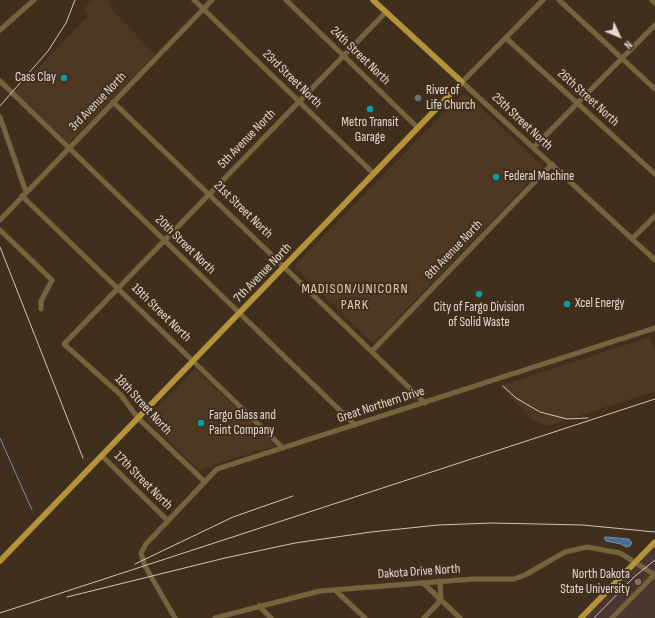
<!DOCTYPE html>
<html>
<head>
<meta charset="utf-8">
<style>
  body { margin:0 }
  #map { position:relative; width:655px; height:618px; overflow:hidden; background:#412f1e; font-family:"Sofia Sans Condensed",sans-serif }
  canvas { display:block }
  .north { position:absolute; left:599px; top:16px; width:40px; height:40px; -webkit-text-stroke:3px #412f1e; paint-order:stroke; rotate:134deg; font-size:11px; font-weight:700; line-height:16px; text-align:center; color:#e3d8cd }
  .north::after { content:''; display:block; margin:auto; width:14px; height:18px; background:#e3d8cd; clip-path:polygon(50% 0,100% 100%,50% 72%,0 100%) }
</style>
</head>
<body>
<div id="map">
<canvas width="655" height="618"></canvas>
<div class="north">N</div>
</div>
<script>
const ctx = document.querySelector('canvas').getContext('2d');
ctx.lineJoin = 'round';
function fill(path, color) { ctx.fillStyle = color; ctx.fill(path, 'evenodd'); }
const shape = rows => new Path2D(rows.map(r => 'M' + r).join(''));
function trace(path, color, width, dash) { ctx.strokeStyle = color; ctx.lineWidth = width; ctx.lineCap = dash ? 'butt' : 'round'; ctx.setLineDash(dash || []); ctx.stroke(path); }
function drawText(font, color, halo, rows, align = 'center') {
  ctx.font = font + ' "Sofia Sans Condensed",sans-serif'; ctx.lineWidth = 4; ctx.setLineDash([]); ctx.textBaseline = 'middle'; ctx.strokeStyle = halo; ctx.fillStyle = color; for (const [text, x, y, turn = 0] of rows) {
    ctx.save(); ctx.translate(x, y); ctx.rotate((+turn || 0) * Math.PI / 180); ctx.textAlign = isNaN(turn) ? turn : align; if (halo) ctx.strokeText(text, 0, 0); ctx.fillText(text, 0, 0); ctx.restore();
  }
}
const built = shape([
  [92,0,107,0,113,11,155,54,69,143,15,92,88,16,83,8],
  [462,95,469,97,496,122,543,167,375,342,372,342,294,266],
  [650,337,655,352,655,391,548,426,534,421,500,386],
  [195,369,272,442,274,446,199,470,146,419]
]);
const education = shape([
  [655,546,655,618,585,618]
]);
const water = shape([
  [606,537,629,539,632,543,630,546,626,547,621,544,606,541,604,538,606,537]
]);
const stream = shape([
  [0,438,32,510]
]);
const minor = shape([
  [194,0,374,174],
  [286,0,418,128],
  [543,0,462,82,655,260],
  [559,0,655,89],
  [652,0,655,3],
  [0,30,34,0],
  [506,38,655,174],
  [0,81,355,425],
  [113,102,425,403],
  [0,117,26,192],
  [534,147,655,25],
  [22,196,283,448],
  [0,220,212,0],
  [0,230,52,280,41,301,41,309],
  [633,238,655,216],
  [372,351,552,164],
  [102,456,168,521],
  [205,482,138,418,121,395,64,344,386,12],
  [423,583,460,618],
  [336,591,365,618],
  [259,606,271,618],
  [175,618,145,566,141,553,146,544,217,469,655,328],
  [215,618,320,591,473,579,514,579,525,575,565,552,587,547,620,553,655,575],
  [424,618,441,600,440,581],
  [612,618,654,575]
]);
const major = shape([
  [0,561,462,82,373,0]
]);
const rail = shape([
  [0,106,48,51,66,23,75,0],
  [0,247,83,458],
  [503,386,516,398,540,412,567,419,588,418],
  [135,564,233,517,293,496],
  [67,597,225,558,295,543,371,532,438,525,492,523,583,525,655,532],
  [0,613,655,399],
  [594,618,634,577,655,560]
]);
const majorBridge = shape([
  [581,618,655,542]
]);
const markers = [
  [64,78,4,"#0f9aa8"],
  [418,98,4,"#6b7280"],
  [370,109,4,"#0f9aa8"],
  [496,177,4,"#0f9aa8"],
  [479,294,4,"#0f9aa8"],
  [567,304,4,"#0f9aa8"],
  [201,423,4,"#0f9aa8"],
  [638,582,4,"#8d6e63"]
];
const streetNames = [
  ["24th Street North",360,56,44],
  ["23rd Street North",292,79,44],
  ["26th Street North",588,98,42],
  ["3rd Avenue North",98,102,-46],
  ["25th Street North",522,122,43],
  ["5th Avenue North",247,139,-46],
  ["21st Street North",243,210,44],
  ["20th Street North",185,245,44],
  ["8th Avenue North",454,250,-46],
  ["7th Avenue North",263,273,-46],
  ["19th Street North",161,313,44],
  ["18th Street North",143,405,47],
  ["Great Northern Drive",381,405,-18],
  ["17th Street North",143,481,45],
  ["Dakota Drive North",419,572,-4]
];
const poiNames = [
  ["Cass Clay",56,78,"right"],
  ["River of",426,91],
  ["Life Church",426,106],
  ["Metro Transit",370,123,"center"],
  ["Garage",370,138,"center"],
  ["Federal Machine",504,177],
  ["Xcel Energy",575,304],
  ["City of Fargo Division",479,308,"center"],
  ["of Solid Waste",479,323,"center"],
  ["Fargo Glass and",209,416],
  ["Paint Company",209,431],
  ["North Dakota",630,575,"right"],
  ["State University",630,590,"right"]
];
const neighbourhoodNames = [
  ["MADISON/UNICORN",355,289],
  ["PARK",355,305]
];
fill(built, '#4f3822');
fill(education, '#493630');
fill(water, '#4d6c95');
trace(water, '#7a8ca6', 1);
trace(stream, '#7a8ca6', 1);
trace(minor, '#5e4d3e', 5.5);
trace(major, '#5e4d3e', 6);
trace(minor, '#75643c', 4.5);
trace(major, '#b59339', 5.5);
trace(rail, '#d0c4b8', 1);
trace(majorBridge, '#5e4d3e', 6, []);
trace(majorBridge, '#b59339', 5.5);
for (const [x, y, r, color] of markers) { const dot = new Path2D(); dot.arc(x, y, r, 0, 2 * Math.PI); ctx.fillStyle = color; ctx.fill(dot); trace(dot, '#412f1e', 1.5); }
drawText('13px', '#e3d8cd', '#412f1e', streetNames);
drawText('13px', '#e3d8cd', '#412f1e', poiNames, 'left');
ctx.letterSpacing = '1px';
drawText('14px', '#e4cdb9', '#412f1e', neighbourhoodNames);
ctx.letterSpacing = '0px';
</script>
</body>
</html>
